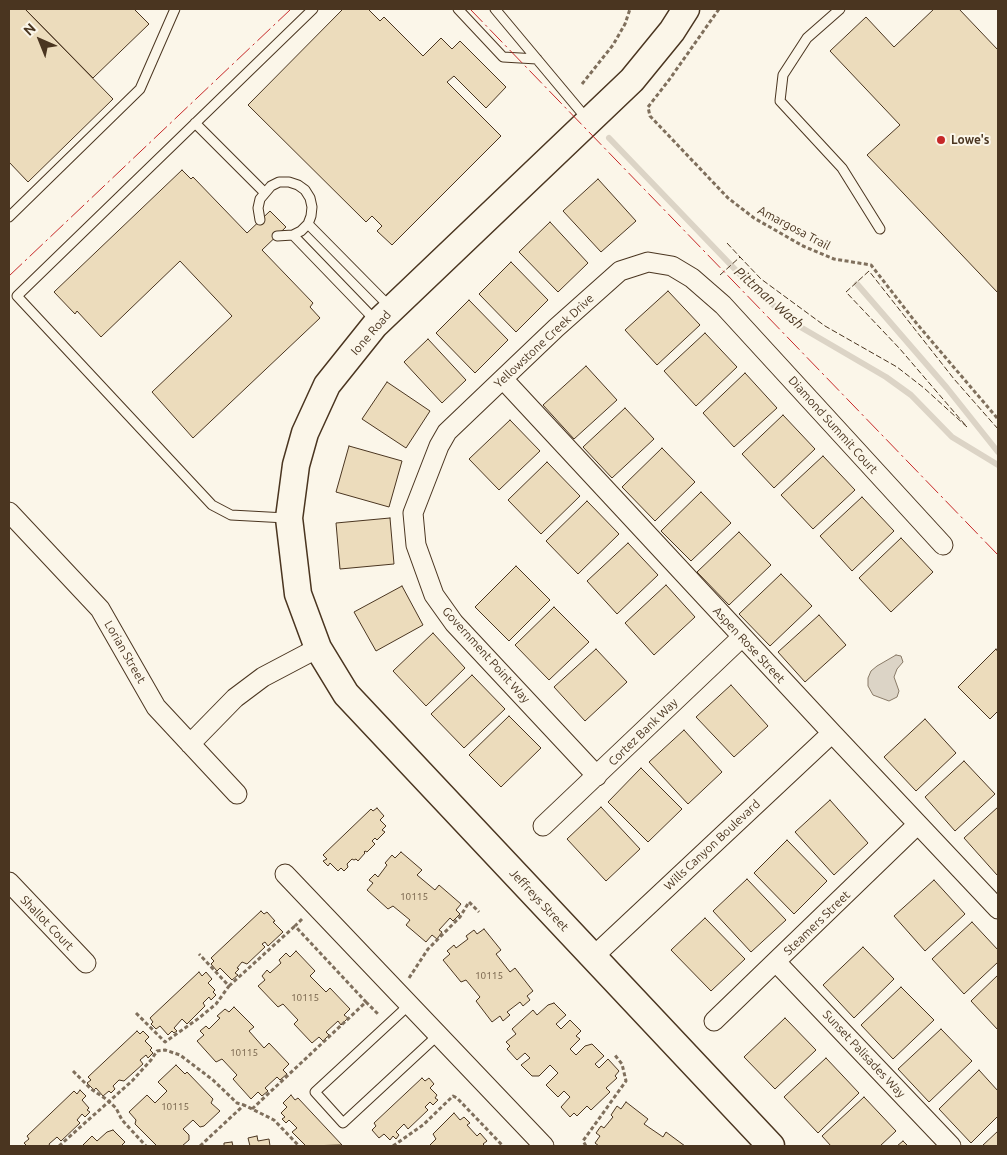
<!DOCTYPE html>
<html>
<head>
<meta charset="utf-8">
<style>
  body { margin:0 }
  #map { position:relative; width:1007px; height:1155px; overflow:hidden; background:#fbf6e9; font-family:Ubuntu,sans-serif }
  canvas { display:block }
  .frame { position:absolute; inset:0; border:10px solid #4a3520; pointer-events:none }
  .north { position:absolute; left:15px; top:15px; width:50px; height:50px; -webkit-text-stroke:4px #fbf6e9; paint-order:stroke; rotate:316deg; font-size:14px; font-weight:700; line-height:20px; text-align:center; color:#4a3520 }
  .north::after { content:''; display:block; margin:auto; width:18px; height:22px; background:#4a3520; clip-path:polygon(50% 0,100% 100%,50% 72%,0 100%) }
</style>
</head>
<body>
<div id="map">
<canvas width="1007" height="1155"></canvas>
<div class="frame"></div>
<div class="north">N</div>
</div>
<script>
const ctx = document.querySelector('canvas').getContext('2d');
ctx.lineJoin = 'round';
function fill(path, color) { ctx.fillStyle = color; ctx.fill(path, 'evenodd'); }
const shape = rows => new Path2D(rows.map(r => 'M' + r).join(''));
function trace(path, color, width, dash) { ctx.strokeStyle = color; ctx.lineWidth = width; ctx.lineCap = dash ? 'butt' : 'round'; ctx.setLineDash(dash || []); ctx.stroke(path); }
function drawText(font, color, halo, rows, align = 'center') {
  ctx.font = font + ' Ubuntu,sans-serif'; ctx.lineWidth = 4; ctx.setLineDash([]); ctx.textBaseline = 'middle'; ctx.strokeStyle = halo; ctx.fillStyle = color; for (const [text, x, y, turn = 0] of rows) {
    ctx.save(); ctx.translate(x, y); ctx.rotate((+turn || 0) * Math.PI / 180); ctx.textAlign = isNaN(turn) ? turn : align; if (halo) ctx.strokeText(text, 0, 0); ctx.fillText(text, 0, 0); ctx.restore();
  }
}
const water = shape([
  [896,655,901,656,903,662,897,669,894,677,899,691,897,697,889,701,873,695,868,686,868,678,871,671,877,666,896,655]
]);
const stream = shape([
  [609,138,752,287,797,325,886,377,911,395,952,437,998,465],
  [857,284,947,388,998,452]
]);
const building = shape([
  [9,9,25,9,113,99,28,182,9,162,9,9],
  [25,9,134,9,149,24,93,78,25,9],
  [343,9,368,9,380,21,384,17,423,56,441,38,452,49,460,41,506,87,486,108,454,76,447,82,501,136,392,245,377,231,382,226,372,216,366,222,248,105,343,9],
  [934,9,959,9,998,50,998,293,867,155,900,125,830,51,866,17,894,47,934,9],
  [182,170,191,179,193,177,247,233,270,211,286,227,262,250,313,303,310,307,320,318,193,438,152,392,232,316,180,261,101,337,77,311,75,314,54,292,182,170],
  [598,179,636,221,601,252,563,211,598,179],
  [550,222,588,263,558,292,519,252,550,222],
  [511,262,548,300,516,332,479,294,511,262],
  [668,291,700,325,657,365,625,330,668,291],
  [469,300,508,340,475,373,436,333,469,300],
  [705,333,737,367,696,406,664,371,705,333],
  [428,339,466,380,442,403,404,362,428,339],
  [586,366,617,400,574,439,543,405,586,366],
  [745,373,777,408,734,447,703,413,745,373],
  [387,382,430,411,406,448,362,419,387,382],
  [625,408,654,439,612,478,583,447,625,408],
  [783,415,815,449,774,488,742,454,783,415],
  [510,420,540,451,499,490,469,459,510,420],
  [349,446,402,461,389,507,336,492,349,446],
  [662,448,695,482,655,521,622,487,662,448],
  [823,456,855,490,813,529,781,495,823,456],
  [547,462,580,496,541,534,508,500,547,462],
  [701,492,731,523,691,561,661,531,701,492],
  [862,497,894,531,852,571,820,536,862,497],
  [587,501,619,534,578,574,546,541,587,501],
  [390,518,394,564,340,569,336,523,390,518],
  [739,532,771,565,729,605,697,572,739,532],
  [901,538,933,572,891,612,859,578,901,538],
  [628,543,658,575,617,614,587,581,628,543],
  [516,566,550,600,509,641,475,607,516,566],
  [781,574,812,606,770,646,739,614,781,574],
  [666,585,695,617,654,655,625,623,666,585],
  [402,586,423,625,376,651,354,612,402,586],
  [554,607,589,642,549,680,515,645,554,607],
  [819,615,846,645,805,682,778,652,819,615],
  [433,633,465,668,426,706,393,671,433,633],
  [596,649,627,682,585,721,554,687,596,649],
  [996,649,998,652,998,711,990,719,958,687,996,649],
  [472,675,505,709,464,748,431,714,472,675],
  [731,685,768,726,734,757,696,717,731,685],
  [509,716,541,748,501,787,469,755,509,716],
  [925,719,956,753,916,791,884,757,925,719],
  [684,730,722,772,688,804,649,762,684,730],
  [964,761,995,794,955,831,925,797,964,761],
  [641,768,682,809,648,842,608,802,641,768],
  [830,800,868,843,834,875,795,832,830,800],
  [601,807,640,849,606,881,567,839,601,807],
  [998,807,998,874,997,875,964,838,998,807],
  [377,808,384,816,380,820,386,826,382,830,385,832,377,840,375,838,372,841,375,844,367,852,365,851,364,852,365,853,358,861,356,859,354,860,352,859,347,864,348,867,344,871,341,868,338,871,330,863,328,866,323,861,327,859,323,855,371,809,373,811,377,808],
  [787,840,827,881,794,914,754,873,787,840],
  [401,852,422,870,417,875,435,890,439,885,461,904,456,910,460,914,453,921,450,918,439,930,442,932,437,939,432,935,426,942,406,925,410,920,393,906,388,909,367,890,373,883,369,880,375,874,378,877,387,865,385,863,392,855,395,858,401,852],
  [747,879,786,920,751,952,713,911,747,879],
  [934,880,965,914,925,951,894,916,934,880],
  [261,911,264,914,267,912,275,921,273,922,283,932,268,946,265,942,262,944,265,947,247,964,242,962,237,968,239,969,235,973,238,975,232,980,220,968,217,971,211,964,214,961,211,958,261,911],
  [705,918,745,959,711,991,671,950,705,918],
  [972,922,998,950,998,962,964,994,932,959,972,922],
  [484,929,501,950,496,954,510,972,515,968,533,991,527,996,530,1000,523,1006,520,1002,507,1012,510,1015,503,1021,500,1016,492,1022,476,1001,480,997,466,980,461,982,443,960,450,954,447,951,454,945,456,948,468,939,466,936,474,930,477,934,484,929],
  [863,947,894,979,854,1018,823,985,863,947],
  [296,951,315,971,310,976,326,992,330,988,350,1009,344,1015,348,1018,341,1025,338,1021,326,1032,329,1035,323,1041,319,1037,312,1043,294,1024,298,1020,283,1004,278,1007,258,986,265,980,262,976,267,970,270,973,281,963,279,960,286,953,290,957,296,951],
  [199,972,202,976,206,972,212,979,208,983,215,990,213,992,216,995,211,1000,209,997,203,1003,205,1006,187,1024,182,1019,174,1028,177,1031,174,1033,172,1031,168,1035,160,1026,156,1029,151,1024,153,1022,150,1018,199,972],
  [998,975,998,1030,971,1001,998,975],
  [901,987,934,1020,893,1059,861,1025,901,987],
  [554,1003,566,1015,556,1024,561,1029,570,1020,581,1031,576,1036,580,1039,570,1049,576,1055,585,1046,592,1044,604,1056,595,1064,599,1068,608,1059,619,1071,615,1076,617,1078,606,1088,610,1092,591,1110,587,1106,577,1116,574,1113,570,1117,561,1107,570,1097,564,1091,558,1097,546,1085,558,1073,550,1065,539,1076,532,1076,521,1065,530,1058,525,1053,517,1060,507,1049,510,1046,506,1042,516,1034,512,1029,533,1010,537,1015,548,1005,554,1003],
  [234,1007,254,1027,249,1031,264,1048,269,1043,289,1064,283,1070,287,1074,280,1080,277,1077,265,1088,268,1091,262,1096,258,1092,251,1099,233,1079,237,1075,222,1059,216,1062,197,1041,204,1035,200,1031,206,1026,209,1029,220,1018,217,1016,225,1009,229,1012,234,1007],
  [785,1018,816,1050,775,1089,744,1057,785,1018],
  [941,1029,972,1061,929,1102,898,1069,941,1029],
  [137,1031,140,1034,143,1031,149,1037,145,1041,152,1048,150,1050,153,1053,148,1058,146,1055,140,1060,143,1064,124,1081,119,1080,113,1086,115,1089,111,1093,109,1091,103,1096,96,1088,94,1090,87,1083,91,1080,88,1077,137,1031],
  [826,1058,859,1093,818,1133,784,1097,826,1058],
  [176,1065,185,1074,187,1072,213,1099,211,1103,220,1111,204,1126,200,1127,193,1120,183,1129,189,1135,189,1140,182,1146,157,1146,135,1124,136,1120,129,1112,147,1095,155,1103,167,1091,158,1082,176,1065],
  [979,1070,998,1091,998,1116,971,1143,939,1109,979,1070],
  [422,1078,425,1081,429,1078,434,1084,430,1088,437,1095,435,1098,438,1100,433,1105,430,1102,425,1107,428,1110,408,1129,404,1124,396,1132,399,1135,396,1139,393,1136,390,1140,384,1134,379,1138,372,1130,376,1126,374,1123,422,1078],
  [80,1090,86,1096,82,1100,89,1108,87,1110,90,1112,85,1117,82,1114,77,1120,80,1123,61,1141,57,1137,49,1144,50,1146,27,1146,24,1143,29,1139,27,1136,74,1091,77,1094,80,1090],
  [291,1095,295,1100,298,1098,342,1145,306,1146,292,1132,297,1128,289,1120,286,1123,282,1119,285,1117,281,1113,287,1107,283,1103,291,1095],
  [864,1097,896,1131,880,1146,831,1146,822,1136,864,1097],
  [626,1102,648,1119,644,1124,663,1137,666,1132,685,1146,599,1146,595,1143,600,1136,596,1133,601,1126,604,1128,613,1117,611,1115,617,1106,621,1109,626,1102],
  [454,1113,460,1120,464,1117,470,1123,467,1125,477,1136,480,1133,487,1141,483,1144,485,1146,429,1146,436,1139,433,1134,454,1113],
  [113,1130,125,1142,121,1146,82,1146,92,1136,97,1141,107,1132,113,1130],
  [998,1131,998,1146,982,1146,998,1131],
  [257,1136,258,1141,269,1139,270,1146,250,1146,248,1138,257,1136],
  [903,1141,908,1146,897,1146,903,1141],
  [232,1142,233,1146,224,1146,224,1143,232,1142]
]);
const path = shape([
  [719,9,669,80,648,107,650,116,728,198,754,218,803,246,834,259,871,265,917,324,998,419],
  [582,84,613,45,625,24,630,9],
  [302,919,295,926,366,1002],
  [409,978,428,949,460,917,469,902,479,912],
  [229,986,295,926],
  [136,1013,165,1042,199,1018,216,1004,229,986,199,954],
  [73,1071,91,1089,106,1099,116,1108,122,1120,146,1146],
  [252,1109,366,1002,379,1015],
  [59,1146,132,1081,151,1060,157,1051,165,1050,180,1055,213,1080,237,1103,244,1105],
  [200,1146,244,1105,274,1120,299,1146],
  [393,1146,423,1125,453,1096,457,1098,503,1146],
  [586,1146,583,1141,626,1081,622,1064,614,1054]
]);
const lane = shape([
  [458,9,503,57,537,59],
  [495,9,587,119],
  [840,9,807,38,783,75,780,101,842,168,880,229],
  [195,123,264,192],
  [9,217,140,89,175,9],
  [260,220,258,208,260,199,271,186,279,182,289,182,298,185,305,190,310,198,312,207,311,216,308,224,301,231,293,235,277,236],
  [308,224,390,307],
  [293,235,376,321],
  [286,518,231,515,212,505,17,296,313,9],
  [409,1005,315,1092,343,1123,438,1035]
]);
const street = shape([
  [503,379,832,733,998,909],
  [9,512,100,609,156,707,237,794],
  [190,744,235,698,263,677,318,648],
  [597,776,454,623,434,595,416,545,413,513,439,446,447,432,556,328,620,271,648,262,672,266,692,278,723,305,943,545],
  [543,826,742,637],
  [285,874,544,1146],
  [9,882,86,963],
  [593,957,832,733],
  [776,962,951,1146],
  [714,1021,918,824]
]);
const secondary = shape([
  [686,9,672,31,632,80,375,325,327,385,305,433,296,465,289,518,298,594,318,648,346,694,771,1146]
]);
const fence = shape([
  [727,243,740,257],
  [720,275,740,257,761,279,825,326,897,367,924,388,967,427,900,349,846,292,869,271,954,379,998,429]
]);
const power = shape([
  [470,9,998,555],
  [9,276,291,9]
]);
const markers = [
  [941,140,5,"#c62828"]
];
const numberNames = [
  ["10115",414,897],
  ["10115",489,976],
  ["10115",305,998],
  ["10115",244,1053],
  ["10115",175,1107]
];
const poiNames = [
  ["Lowe's",951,140]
];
const streetNames = [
  ["Amargosa Trail",794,228,28],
  ["Ione Road",371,333,-49],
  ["Yellowstone Creek Drive",544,341,-43],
  ["Diamond Summit Court",833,425,48],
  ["Aspen Rose Street",749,645,47],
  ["Lorian Street",125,652,60],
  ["Government Point Way",486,655,48],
  ["Cortez Bank Way",643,732,-44],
  ["Wills Canyon Boulevard",712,845,-43],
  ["Jeffreys Street",539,900,47],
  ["Shallot Court",47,923,46],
  ["Steamers Street",817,923,-44],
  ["Sunset Palisades Way",864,1054,47]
];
const waterNames = [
  ["Pittman Wash",769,298,41]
];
fill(water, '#dcd4c6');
trace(water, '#887966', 1);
trace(stream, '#dcd4c6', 6);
fill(building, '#ecdcbc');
trace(building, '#4a3520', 1);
trace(lane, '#4a3520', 11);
trace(street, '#4a3520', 21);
trace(secondary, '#4a3520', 29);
trace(path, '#7f6f5c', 3, [4, 2.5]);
trace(lane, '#fbf6e9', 9);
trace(street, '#fbf6e9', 19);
trace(secondary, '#fbf6e9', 26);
trace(fence, '#4a3520', 1, [6, 2.5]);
trace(power, '#c62828', 1, [18, 4, 2.5, 4]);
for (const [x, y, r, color] of markers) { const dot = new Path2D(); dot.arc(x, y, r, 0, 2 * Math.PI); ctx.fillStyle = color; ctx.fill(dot); trace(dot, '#fbf6e9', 2); }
drawText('10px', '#725f47', null, numberNames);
drawText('bold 12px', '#4a3520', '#fbf6e9', poiNames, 'left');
drawText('12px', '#4a3520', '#fbf6e9', streetNames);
drawText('italic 14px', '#4a3520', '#fbf6e9', waterNames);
</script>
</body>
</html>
